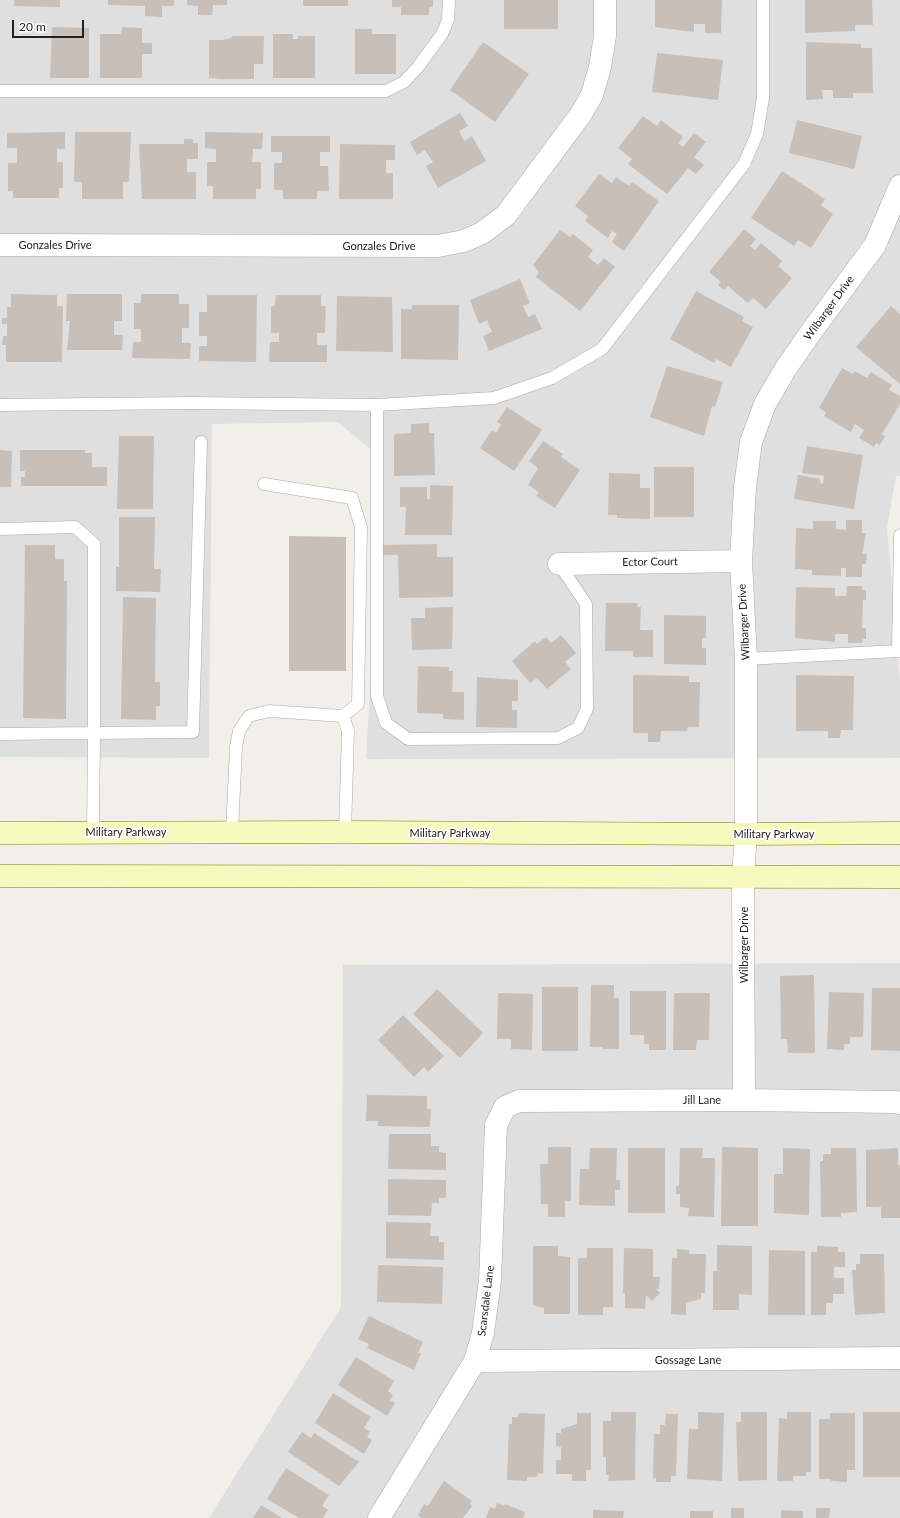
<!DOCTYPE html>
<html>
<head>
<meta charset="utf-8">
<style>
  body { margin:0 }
  #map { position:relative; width:900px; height:1518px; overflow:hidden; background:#f2efe9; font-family:Lato,sans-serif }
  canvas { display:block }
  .scale { position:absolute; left:12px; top:20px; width:72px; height:18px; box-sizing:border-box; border:2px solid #222; border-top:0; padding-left:5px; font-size:12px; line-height:14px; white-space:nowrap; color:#222; -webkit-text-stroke:3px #fff; paint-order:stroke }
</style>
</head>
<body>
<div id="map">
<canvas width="900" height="1518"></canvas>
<div class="scale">20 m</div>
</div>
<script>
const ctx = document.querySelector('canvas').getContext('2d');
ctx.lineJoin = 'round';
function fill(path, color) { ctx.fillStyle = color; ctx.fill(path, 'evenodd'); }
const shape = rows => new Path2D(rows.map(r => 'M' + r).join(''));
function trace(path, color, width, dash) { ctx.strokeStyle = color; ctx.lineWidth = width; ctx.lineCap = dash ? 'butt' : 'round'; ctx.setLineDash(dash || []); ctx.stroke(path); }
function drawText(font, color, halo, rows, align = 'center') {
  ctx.font = font + ' Lato,sans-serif'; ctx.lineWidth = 3.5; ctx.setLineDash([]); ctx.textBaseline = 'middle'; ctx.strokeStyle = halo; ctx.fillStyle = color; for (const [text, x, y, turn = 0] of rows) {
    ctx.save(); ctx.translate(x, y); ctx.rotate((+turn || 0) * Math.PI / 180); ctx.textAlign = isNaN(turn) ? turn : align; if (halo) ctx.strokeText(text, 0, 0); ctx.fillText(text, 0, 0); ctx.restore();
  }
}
const residential = shape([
  [0,0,900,0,900,476,896,476,887,527,900,680,900,758,366,759,383,460,338,422,212,424,209,758,0,757],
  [900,963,900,1518,209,1518,341,1307,343,965]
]);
const building = shape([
  [14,0,60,0,60,7,14,6],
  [108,0,174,0,174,6,162,6,162,17,145,16,145,6,108,5],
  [187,0,227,0,227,5,213,5,212,15,198,15,198,6,187,5],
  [303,0,348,0,348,6,303,6],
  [392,0,433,0,433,7,429,7,429,15,401,15,401,7,392,7],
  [504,0,558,0,558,29,504,29],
  [655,0,722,0,721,33,705,33,705,24,694,24,694,32,655,27],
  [805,0,872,0,873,25,855,25,855,31,805,33],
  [52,27,89,28,89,78,50,78],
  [122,27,142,28,142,43,152,43,152,54,142,54,142,78,100,78,100,34,121,34],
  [355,29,372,29,372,34,396,34,396,74,355,74],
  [273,34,293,34,293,39,298,39,298,36,315,36,315,78,273,78],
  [232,36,264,36,263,64,254,64,254,79,223,79,209,78,209,40,222,40,231,38],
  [483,42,529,74,495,122,450,90],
  [806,42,861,44,861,48,872,48,873,93,853,93,853,98,833,98,833,90,822,90,823,99,806,100],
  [657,53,723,60,718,100,652,92],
  [460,113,468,126,459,131,464,141,472,136,486,161,438,188,426,166,433,162,425,150,417,155,410,142],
  [643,116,657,126,661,120,683,137,678,143,683,147,694,133,706,142,694,157,704,165,696,174,688,168,667,194,628,164,632,159,618,148],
  [797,120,862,136,854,169,789,153],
  [65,132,65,149,57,149,57,162,63,162,63,188,59,188,59,198,13,198,13,191,8,191,8,163,17,163,17,148,7,148,7,133],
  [75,132,131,132,129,182,123,182,123,199,82,199,82,182,74,182],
  [205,132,263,133,262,149,253,149,252,162,261,162,261,189,256,189,256,199,213,199,213,186,207,186,207,162,216,162,216,149,205,148],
  [271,136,330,136,330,152,320,152,320,166,328,166,329,191,317,191,317,199,283,199,283,190,274,190,274,163,282,163,282,152,271,152],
  [184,139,193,139,193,143,198,143,198,159,187,159,187,172,196,172,196,199,142,199,139,144,184,144],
  [340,144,395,145,395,160,386,160,386,173,393,173,393,199,339,199],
  [782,171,825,199,821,205,833,214,811,248,798,240,794,246,751,218],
  [599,174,612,183,616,177,629,186,632,182,659,201,624,251,612,242,617,234,612,231,608,238,585,221,588,216,575,206],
  [744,229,756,239,750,246,755,250,761,243,782,261,778,266,792,278,766,309,753,298,748,303,728,286,724,290,718,285,721,282,709,272],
  [560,230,570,237,573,234,593,250,588,257,598,265,604,258,615,267,580,311,536,277,539,272,533,265],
  [520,279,530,303,523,306,528,317,535,314,542,329,489,351,483,336,492,332,487,320,479,324,470,300],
  [696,291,744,317,742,321,753,327,731,367,716,359,714,363,670,339],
  [11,294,57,295,57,306,63,306,62,362,6,362,6,345,2,345,3,336,7,336,7,324,2,324,2,318,7,318,7,307,11,307],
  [67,294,122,294,122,321,114,321,114,335,123,335,122,350,67,350,70,321,66,321],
  [141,294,179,294,179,304,189,304,189,328,182,328,182,343,191,343,190,359,132,358,133,342,141,342,141,329,134,329,134,303,141,303],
  [207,295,257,295,256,362,199,361,199,346,207,346,207,336,199,336,199,312,207,312],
  [276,295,321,295,321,306,326,306,325,333,317,333,317,345,327,345,327,362,269,362,270,342,279,342,279,333,271,333,271,306,275,306],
  [337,296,392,297,393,352,336,351],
  [412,305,459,305,458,360,401,359,401,309,412,309],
  [891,306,900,314,900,384,856,347],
  [667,366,723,382,715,407,712,406,704,436,650,417],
  [842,368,853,374,855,371,867,378,871,372,892,385,889,390,900,396,900,404,882,434,885,436,880,445,876,443,874,447,859,438,864,430,855,424,851,432,824,416,826,412,819,408],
  [507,407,542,430,514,471,480,448,492,430,496,433,501,425,497,422],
  [429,423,429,433,434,433,435,475,394,476,394,434,411,433,411,424],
  [119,436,154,436,153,509,117,509],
  [543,441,563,454,561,457,580,470,555,508,536,496,539,492,528,485,538,468,529,461],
  [807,446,863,455,854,509,794,499,798,475,820,479,820,483,823,484,824,476,802,473],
  [0,450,12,451,11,487,0,487],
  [20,450,85,450,85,453,92,453,92,467,107,467,107,486,21,486,21,477,25,477,25,471,20,471],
  [654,467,694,467,694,517,654,517],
  [609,473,640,474,640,488,650,488,650,519,617,518,617,515,608,515],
  [430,485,453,486,452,535,405,535,406,507,400,507,400,487,427,487,427,499,430,499],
  [119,517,155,517,154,569,161,569,160,592,116,591,116,567,119,567],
  [846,520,862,520,862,533,866,533,862,554,867,554,866,564,862,564,862,577,846,577,846,568,841,568,841,576,812,575,812,570,795,569,796,528,813,529,813,521,836,521,836,529,846,530],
  [289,536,346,537,346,671,289,671],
  [437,544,437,557,453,557,453,597,399,598,398,555,382,555,382,545],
  [25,545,55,545,55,559,64,559,64,581,67,581,66,719,23,718],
  [847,586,862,586,862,590,866,590,866,600,863,600,862,628,866,628,866,639,863,639,862,643,848,643,848,634,835,634,835,642,795,638,796,587,835,588,835,596,846,596],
  [123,597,156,598,155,682,160,682,160,706,156,706,156,720,121,719],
  [606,603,638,603,637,607,641,607,640,630,653,630,653,657,633,657,633,651,605,651],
  [448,607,453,607,452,649,412,650,411,618,425,618,425,608],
  [664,615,706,616,706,638,702,638,702,648,706,648,706,665,664,664],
  [561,635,576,653,565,662,571,669,547,689,537,678,530,683,512,661,535,641,537,644,546,637,551,643],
  [418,666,449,667,449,671,453,671,452,692,464,692,464,720,443,719,443,714,417,713],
  [633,675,689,676,689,682,700,682,699,727,688,727,687,731,661,731,660,742,648,742,648,733,633,733],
  [796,675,854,676,853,730,841,730,840,738,828,738,828,731,796,731],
  [477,677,518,680,518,701,512,701,512,710,517,710,517,728,476,727],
  [814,975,815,1053,788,1053,787,1039,781,1039,780,976],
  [591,985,614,985,614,998,619,998,619,1049,603,1049,603,1047,590,1047],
  [542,987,578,987,578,1051,542,1051],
  [872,988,900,988,900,1051,871,1050],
  [437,989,483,1033,460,1058,413,1014],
  [630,991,666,991,666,1050,649,1050,649,1044,644,1044,644,1035,630,1035],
  [829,992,864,993,863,1037,850,1037,850,1044,844,1044,844,1050,827,1049],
  [498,993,533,994,532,1050,511,1049,511,1039,497,1039],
  [674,993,710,993,709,1040,697,1040,696,1050,673,1050],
  [403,1015,444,1056,428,1072,424,1067,414,1077,378,1040],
  [367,1095,427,1096,427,1109,431,1109,430,1127,378,1126,378,1121,366,1121],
  [389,1134,431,1134,431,1146,439,1146,439,1152,446,1153,446,1170,388,1169],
  [548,1147,571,1147,571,1201,565,1201,565,1217,548,1217,548,1204,541,1204,540,1164,548,1164],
  [722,1147,758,1148,758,1226,721,1226],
  [590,1148,617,1148,616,1180,620,1180,620,1190,615,1190,615,1206,579,1205,580,1169,589,1169],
  [628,1148,665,1148,665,1213,628,1213],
  [680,1148,703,1148,702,1158,715,1158,714,1217,688,1216,689,1208,680,1207,680,1194,676,1194,676,1186,679,1186],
  [783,1148,810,1149,809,1215,774,1213,774,1174,783,1174],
  [831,1148,856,1148,857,1212,841,1213,841,1217,821,1217,820,1161,823,1161,823,1154,831,1154],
  [898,1148,898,1165,900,1165,900,1218,881,1218,881,1207,866,1207,866,1150],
  [388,1179,446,1180,446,1198,439,1198,439,1203,432,1203,431,1216,388,1215],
  [386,1222,431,1223,430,1236,439,1236,439,1242,444,1242,444,1260,386,1258],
  [717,1245,752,1246,752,1295,739,1294,739,1310,713,1310,713,1271,717,1271],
  [533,1246,558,1246,558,1256,570,1257,570,1314,544,1314,544,1308,533,1305],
  [817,1246,838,1247,838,1252,845,1252,845,1267,834,1267,834,1278,844,1278,844,1294,833,1294,833,1303,826,1303,826,1315,811,1315,811,1252,817,1252],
  [587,1248,613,1248,613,1307,603,1307,603,1315,578,1315,578,1258,587,1258],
  [624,1248,653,1249,653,1277,660,1277,659,1289,656,1289,660,1293,652,1301,646,1295,645,1309,625,1308,625,1293,623,1293],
  [677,1249,689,1250,689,1254,706,1254,705,1293,701,1293,701,1299,686,1303,686,1315,671,1314,672,1258,677,1258],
  [769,1250,805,1251,805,1315,768,1315],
  [860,1254,884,1254,885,1313,855,1315,852,1270,856,1270,856,1264,860,1264],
  [378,1265,443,1267,442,1304,377,1302],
  [369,1316,423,1342,418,1353,421,1354,414,1370,367,1348,369,1344,358,1339],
  [356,1357,394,1381,388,1391,393,1395,390,1400,395,1403,387,1416,338,1385],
  [333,1393,371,1417,364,1428,370,1432,367,1437,372,1440,364,1454,315,1423],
  [611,1412,636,1412,635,1480,608,1481,609,1475,606,1475,606,1457,603,1457,603,1421,611,1421],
  [698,1412,724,1413,722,1481,687,1479,689,1429,698,1429],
  [741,1412,767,1412,767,1480,738,1481,736,1422,741,1422],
  [787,1412,811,1412,811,1472,806,1472,806,1476,793,1476,793,1481,777,1481,779,1418,787,1419],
  [863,1412,900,1412,900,1477,863,1477],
  [519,1413,545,1414,543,1474,538,1473,537,1477,527,1477,527,1481,507,1480,509,1424,512,1424,512,1417,518,1417],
  [577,1413,591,1413,591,1470,586,1470,586,1481,572,1481,572,1474,556,1474,556,1460,561,1460,561,1447,556,1446,556,1433,561,1433,561,1429,577,1424],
  [830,1413,855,1413,855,1470,847,1470,847,1482,831,1481,831,1479,819,1479,819,1419,830,1419],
  [666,1414,678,1414,676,1476,671,1476,671,1482,656,1482,656,1478,653,1478,654,1434,660,1434,660,1425,665,1425],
  [302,1432,311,1438,314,1433,359,1462,339,1486,288,1452],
  [286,1468,329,1495,322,1506,328,1510,323,1518,299,1518,267,1499],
  [444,1481,472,1501,470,1504,472,1506,463,1518,421,1518,418,1515,424,1504,428,1506],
  [497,1503,504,1506,505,1504,525,1512,523,1518,486,1518,490,1507,495,1509],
  [261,1505,282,1518,253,1518],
  [731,1508,744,1508,744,1518,731,1518],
  [816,1508,830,1508,829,1518,816,1518],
  [593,1510,624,1511,623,1518,593,1518],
  [781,1510,803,1511,803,1518,781,1518],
  [690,1511,713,1511,713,1518,690,1518]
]);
const lane = shape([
  [0,91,386,91,404,82,418,67,442,34,448,20,449,0],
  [0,405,191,403,377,405,377,696,386,723,408,739,558,738,578,728,587,709,586,604,559,564],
  [377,405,494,398,552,378,602,349,744,164,757,134,763,98,763,0],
  [264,484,352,498,361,527,358,704,343,716],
  [0,529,75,527,94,544,94,733,193,732,201,442],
  [746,659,898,651,900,535],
  [0,734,94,733,93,833],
  [232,832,236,747,239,731,249,716,269,711,343,716,348,731,345,832]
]);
const street = shape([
  [0,245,438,246,464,241,482,233,506,215,581,114,592,95,600,67,605,36,605,0],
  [559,564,741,561],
  [744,1100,743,876,746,834,746,659,741,561,745,487,751,442,765,404,786,368,814,328,875,245,900,186],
  [475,1361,900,1358],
  [379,1518,475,1361,483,1333,490,1280,496,1125,505,1107,519,1101,744,1100,896,1102,900,1103]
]);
const secondary = shape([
  [0,833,345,832,746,834,900,833],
  [0,876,900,877]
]);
const streetNames = [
  ["Gonzales Drive",55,245],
  ["Gonzales Drive",379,246],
  ["Wilbarger Drive",829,308,-54],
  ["Ector Court",650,562,-1],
  ["Wilbarger Drive",744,622,-93],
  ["Military Parkway",126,832],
  ["Military Parkway",450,833],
  ["Military Parkway",774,834],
  ["Wilbarger Drive",744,945,-90],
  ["Jill Lane",702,1100],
  ["Scarsdale Lane",486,1301,-83],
  ["Gossage Lane",688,1360]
];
fill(residential, '#e0dfdf');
fill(building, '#c7bfb8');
trace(lane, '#a9a9a9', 13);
trace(street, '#a9a9a9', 23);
trace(secondary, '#707d05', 23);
trace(lane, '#fff', 12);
trace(street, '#fff', 22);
trace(secondary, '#f7fabf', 22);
drawText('11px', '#222', '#fff', streetNames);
</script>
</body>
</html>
